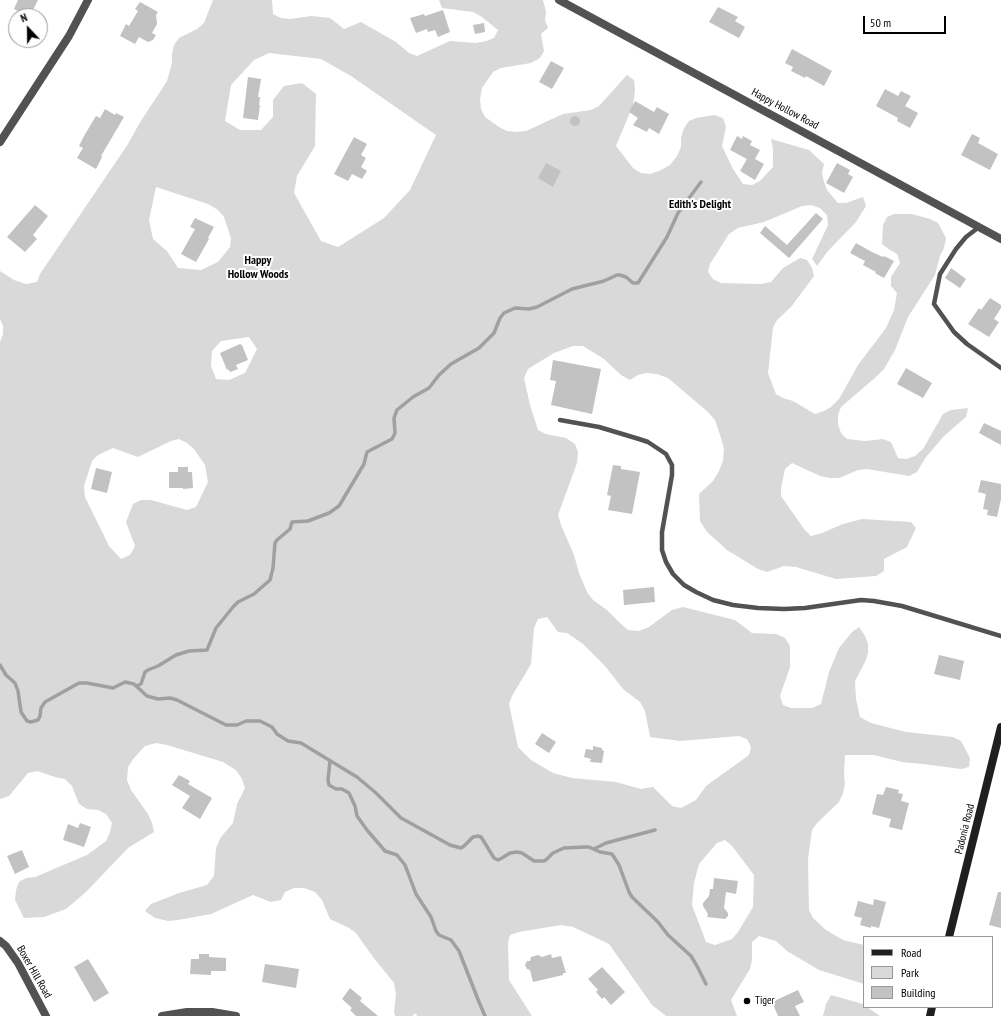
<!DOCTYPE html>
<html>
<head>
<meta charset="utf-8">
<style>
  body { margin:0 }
  #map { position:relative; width:1001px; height:1016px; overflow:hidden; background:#fff; font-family:"PT Sans Narrow",sans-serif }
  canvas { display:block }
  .legend { position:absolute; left:863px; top:936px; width:130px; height:72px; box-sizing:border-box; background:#fff; border:1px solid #999; margin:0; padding:5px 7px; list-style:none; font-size:12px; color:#000 }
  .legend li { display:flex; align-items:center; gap:8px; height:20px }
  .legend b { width:20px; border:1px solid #999 }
  .north { position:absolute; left:8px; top:8px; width:40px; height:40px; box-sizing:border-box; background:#fff; border:1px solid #999; border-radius:50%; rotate:338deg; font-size:11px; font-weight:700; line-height:16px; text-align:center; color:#000 }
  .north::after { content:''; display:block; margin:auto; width:14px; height:18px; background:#000; clip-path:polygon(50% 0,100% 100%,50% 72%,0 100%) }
  .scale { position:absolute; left:863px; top:16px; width:83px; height:18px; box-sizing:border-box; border:2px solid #000; border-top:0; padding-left:5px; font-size:12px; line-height:14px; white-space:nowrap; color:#000; -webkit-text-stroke:3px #fff; paint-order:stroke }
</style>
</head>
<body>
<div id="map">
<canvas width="1001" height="1016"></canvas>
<ul class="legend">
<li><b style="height:5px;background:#1f1f1f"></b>Road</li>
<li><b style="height:11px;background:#d9d9d9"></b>Park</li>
<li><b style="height:11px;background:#c2c2c2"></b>Building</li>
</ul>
<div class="north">N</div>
<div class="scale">50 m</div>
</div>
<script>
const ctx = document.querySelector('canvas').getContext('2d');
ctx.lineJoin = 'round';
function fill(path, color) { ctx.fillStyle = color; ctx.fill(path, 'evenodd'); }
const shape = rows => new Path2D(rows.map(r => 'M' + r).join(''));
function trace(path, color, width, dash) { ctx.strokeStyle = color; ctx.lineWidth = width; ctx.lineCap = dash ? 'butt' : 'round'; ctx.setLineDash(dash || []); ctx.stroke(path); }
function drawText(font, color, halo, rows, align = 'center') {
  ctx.font = font + ' "PT Sans Narrow",sans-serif'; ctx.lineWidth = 4; ctx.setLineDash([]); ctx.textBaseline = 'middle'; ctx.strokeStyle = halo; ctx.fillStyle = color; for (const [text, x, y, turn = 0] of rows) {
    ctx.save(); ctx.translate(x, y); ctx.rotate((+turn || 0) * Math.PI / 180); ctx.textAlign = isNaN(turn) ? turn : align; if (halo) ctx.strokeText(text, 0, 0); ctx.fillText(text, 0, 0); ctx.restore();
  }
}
const green = shape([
  [213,0,272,0,273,14,281,18,290,19,311,16,330,18,344,29,361,22,396,42,409,53,417,56,450,41,476,43,486,41,494,38,498,30,482,17,473,12,442,8,439,0,543,0,546,12,545,20,548,28,541,34,544,51,540,58,531,63,501,68,493,72,482,88,480,99,481,109,485,117,499,127,507,131,517,132,526,131,563,114,591,110,599,106,627,75,634,80,635,91,633,105,616,146,633,168,641,173,650,174,659,171,670,165,677,156,681,147,681,138,684,128,689,121,696,118,714,115,723,118,726,127,722,146,733,169,743,184,752,185,760,181,773,167,773,149,771,139,809,150,824,164,822,173,824,182,827,190,838,203,846,203,863,197,866,206,856,222,828,251,817,266,812,259,828,225,827,215,820,208,811,205,802,206,764,222,738,228,729,234,710,264,708,272,713,279,721,283,761,284,771,282,783,268,800,258,807,260,812,268,814,276,791,307,777,320,773,328,768,373,776,394,783,398,793,401,815,414,824,411,831,407,839,399,858,365,886,328,894,310,897,293,891,286,891,277,900,263,897,254,890,250,882,244,883,225,887,217,894,214,912,214,930,219,938,223,946,238,944,248,940,256,935,275,908,317,895,350,884,369,876,377,841,407,838,415,838,424,841,433,847,439,865,441,883,439,891,442,898,458,906,459,915,456,923,449,943,414,951,410,968,408,966,417,944,436,926,457,917,472,909,476,867,469,858,470,839,478,830,478,820,476,792,463,785,469,781,488,781,496,804,529,811,536,822,533,843,524,862,519,911,522,916,528,907,547,884,559,884,571,876,576,836,579,796,567,784,566,767,572,758,569,727,550,707,532,700,521,699,494,713,481,719,471,723,461,724,449,721,438,715,420,708,412,668,378,657,374,647,373,638,375,630,380,621,375,604,359,583,346,573,346,554,353,528,369,524,378,530,405,538,430,546,434,566,438,575,444,578,452,577,463,558,515,561,525,574,555,579,573,587,592,593,600,607,610,620,623,628,630,639,631,649,627,672,610,683,607,735,620,752,633,776,634,785,638,790,646,790,667,780,696,783,705,791,708,812,708,821,704,829,672,839,648,852,632,859,627,865,636,868,644,868,653,865,662,855,681,856,699,860,717,871,723,906,732,953,737,961,741,970,758,969,767,961,769,923,764,902,762,874,755,845,755,844,775,845,784,843,793,839,802,817,823,812,830,808,859,809,910,813,918,826,930,843,940,864,945,864,984,819,970,787,951,776,941,759,936,752,942,752,960,750,969,731,1000,737,1016,666,1016,652,1005,609,944,573,927,561,925,519,932,510,935,508,943,509,980,532,1016,417,1016,416,1013,412,1016,395,1016,394,1012,396,994,394,983,373,957,356,933,349,928,330,919,322,900,315,892,304,888,294,888,285,892,281,900,271,902,253,895,211,914,178,920,168,921,155,918,145,911,151,904,179,893,207,885,214,876,216,848,221,837,233,823,237,804,245,788,242,779,236,770,223,762,167,745,156,743,145,746,134,758,128,767,127,780,131,790,148,814,152,823,154,832,128,848,86,892,66,909,44,917,24,918,15,900,16,890,19,882,26,878,35,877,87,855,106,841,110,832,112,823,106,814,98,810,87,809,79,804,72,786,65,779,55,777,37,771,28,773,9,796,0,799,0,342,3,334,3,326,0,319,0,271,14,280,26,284,37,282,40,274,128,144,139,124,167,81,172,63,172,54,174,45,179,38,197,29,204,23],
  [269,53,321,59,351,76,436,135,410,190,384,218,338,247,321,241,294,193,297,176,315,146,316,94,302,83,284,86,273,100,273,117,261,130,240,130,225,121,231,85,254,60],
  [156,187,208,204,218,210,224,217,231,238,230,247,218,262,201,270,178,268,167,251,153,239,149,220],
  [249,337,257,349,245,373,229,380,216,379,211,366,212,351,221,341],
  [179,439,187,443,194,449,205,465,208,482,196,507,187,510,151,500,141,500,133,504,126,522,135,546,130,555,121,559,109,546,85,497,84,486,92,461,98,455,113,448,138,457,171,441],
  [547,617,558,632,567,633,583,644,605,666,623,689,640,702,645,711,650,737,680,741,739,736,747,739,751,747,749,755,706,786,696,800,681,808,672,806,653,787,641,789,616,782,572,778,553,773,531,760,518,747,509,704,512,696,531,664,534,628,538,619],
  [725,840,732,846,754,875,753,907,738,932,732,939,715,945,706,942,692,905,694,883,699,864,717,843],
  [831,995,863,1004,864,1007,867,1007,880,1016,823,1016,826,1004]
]);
const stream = shape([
  [0,665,6,675,15,683,18,691,21,712,27,721,31,722,38,720,40,716,41,708,45,702,79,683,87,683,113,688,125,682,134,684,147,696,158,699,170,698,177,700,226,725,237,725,246,721,260,721,272,727,277,734,288,741,301,743,357,777,376,793,401,818,450,845,461,848,464,846,473,837,478,836,481,837,483,840,494,858,498,860,502,858,510,853,517,852,522,853,534,861,544,861,547,859,553,853,564,848,585,847,589,847,600,852,612,854,619,865,629,892,632,897,658,922,668,935,691,956,697,966,706,984],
  [136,686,141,684,145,672,148,670,158,666,176,655,189,651,207,650,216,628,233,607,238,602,254,594,270,580,273,568,275,543,277,540,290,529,292,522,308,521,329,513,339,506,364,464,367,452,392,439,395,433,394,418,397,410,413,397,429,388,439,375,451,364,479,348,494,333,500,318,504,313,515,308,529,309,537,307,572,289,604,281,617,275,620,275,626,277,633,283,638,283,667,237,678,213,701,182],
  [330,761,328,780,329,785,336,789,342,789,349,793,355,806,357,816,367,830,385,851,397,855,405,865,416,894,431,917,436,931,439,935,451,940,459,951,479,1002,485,1016],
  [594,849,606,843,655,830]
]);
const building = shape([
  [18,0,38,0,32,12,29,10,27,16,14,9],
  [140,2,158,12,156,15,157,24,152,33,156,35,153,40,148,42,139,37,135,44,120,36,126,24,129,26,138,11,135,9],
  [718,7,738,17,735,21,745,27,739,38,709,22],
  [443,10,450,32,438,37,435,30,428,32,427,29,416,33,410,18,424,14,425,16],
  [484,23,485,32,475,34,473,25],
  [792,49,832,71,824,86,806,76,805,78,791,71,793,67,785,63],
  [551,61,564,68,552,89,539,82],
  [248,77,261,79,258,97,260,97,259,105,260,105,258,120,243,118],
  [885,89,898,96,901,91,911,96,905,106,918,113,910,128,897,121,898,118,876,106],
  [635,101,654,112,657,107,669,114,659,134,649,128,647,132,633,125,638,118,629,112],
  [105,109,115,115,116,113,124,117,101,156,102,157,96,169,77,158,83,148,79,146,84,136,96,116,100,118],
  '570 121a5 5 0 1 1 10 0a5 5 0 1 1-10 0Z',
  [972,134,980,138,978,143,998,154,990,170,961,155],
  [737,136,742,139,743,136,752,141,750,145,760,150,755,159,764,164,755,180,740,171,747,159,730,150],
  [354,137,367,144,361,155,366,158,361,167,367,171,362,179,352,174,348,181,334,174],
  [546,163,561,171,553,187,538,178],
  [837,163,850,170,848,174,853,177,844,193,826,183],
  [35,205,48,216,33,235,37,239,25,252,7,237],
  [816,213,823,219,789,258,760,233,765,226,787,245],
  [195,218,214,227,208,238,209,239,196,262,181,254,195,229,190,227],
  [856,243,872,252,883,257,884,256,894,261,884,278,875,273,876,272,863,265,865,261,850,253],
  [951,268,966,279,960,288,945,278],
  [990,298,1001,305,1001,308,994,319,999,322,989,337,968,324,979,308,981,310],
  [240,344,242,345,248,360,236,365,238,369,230,372,228,369,227,370,220,353],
  [553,360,601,369,592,414,551,405,556,381,550,380],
  [906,368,932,383,923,398,897,384],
  [984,423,1001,431,1001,445,979,433],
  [613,465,621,466,621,469,640,472,632,514,608,510,611,496,607,495],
  [178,467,188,467,188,472,192,472,193,488,183,489,183,488,169,488,169,472,178,472],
  [96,468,112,472,107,493,91,489],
  [981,480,1001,484,1001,499,997,517,987,515,988,510,983,509,986,494,978,492],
  [654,587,655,602,624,605,623,590],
  [939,655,964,661,960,680,934,674],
  [542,733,556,742,549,753,535,744],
  [593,746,602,748,602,750,604,751,602,763,590,762,591,759,584,757,586,749,593,750],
  [179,775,190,781,188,784,212,798,200,819,182,808,190,796,172,785],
  [886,787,899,790,898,793,903,794,901,801,909,803,902,830,889,827,891,819,872,814,877,794,883,795],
  [80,823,91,827,84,847,63,840,68,824,78,828],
  [22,850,29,867,15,874,7,856],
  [714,878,738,881,736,894,726,892,724,908,728,913,728,916,725,919,707,917,708,914,703,906,703,903,709,896,710,889,713,889],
  [998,892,1001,892,1001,928,989,925],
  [874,899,886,902,879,928,871,926,871,928,860,925,862,918,854,916,858,901,873,905],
  [199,954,209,954,209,957,226,958,226,971,211,971,211,975,190,974,191,959,199,959],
  [551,954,552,958,561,956,566,973,563,973,563,975,533,982,530,970,527,969,525,965,527,961,530,961,531,957,538,955,542,957],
  [88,959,109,993,94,1002,74,967],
  [265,964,299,969,296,988,262,982],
  [602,967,625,992,611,1005,604,997,602,999,596,992,598,990,588,979],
  [350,988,362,998,360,1001,378,1016,356,1016,350,1010,352,1008,342,999],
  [798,990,804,1002,795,1006,800,1016,778,1016,772,1002]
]);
const lane = shape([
  [979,227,966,237,956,249,940,274,934,304,954,332,967,344,1001,368],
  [560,420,599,427,639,439,648,442,666,454,672,465,672,475,662,532,662,550,666,562,673,574,684,585,696,592,713,600,733,605,758,608,784,609,805,608,861,600,874,601,902,606,1001,636]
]);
const street = shape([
  [559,0,1001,239],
  [0,142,69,36,88,0],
  [0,941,6,946,18,963,46,1016],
  [162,1016,187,1012,212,1012,236,1016]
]);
const secondary = shape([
  [949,937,1001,727],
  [930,1016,932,1007]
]);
const markers = [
  [747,1001,4,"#000"]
];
const streetNames = [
  ["Happy Hollow Road",785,109,28],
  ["Padonia Road",965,829,-76],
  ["Boxer Hill Road",34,972,60]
];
const poiNames = [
  ["Tiger",755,1001]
];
const neighbourhoodNames = [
  ["Edith's Delight",700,205],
  ["Happy",258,261],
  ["Hollow Woods",258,275]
];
fill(green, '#d9d9d9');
trace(stream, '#a0a0a0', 3.5);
fill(building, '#c2c2c2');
trace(lane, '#525252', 4.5);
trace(street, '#525252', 8);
trace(secondary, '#1f1f1f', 8);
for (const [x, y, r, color] of markers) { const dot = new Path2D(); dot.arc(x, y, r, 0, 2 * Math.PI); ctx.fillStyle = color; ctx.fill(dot); trace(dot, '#fff', 1.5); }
drawText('11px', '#000', '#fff', streetNames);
drawText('11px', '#000', '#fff', poiNames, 'left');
drawText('bold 12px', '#000', '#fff', neighbourhoodNames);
</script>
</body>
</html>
